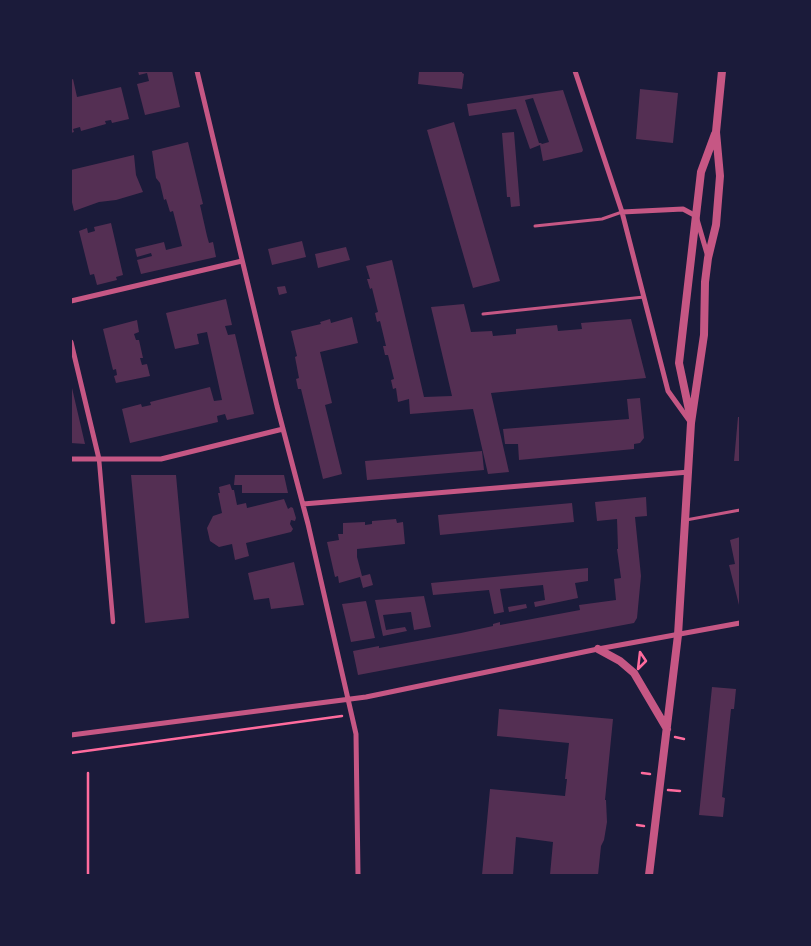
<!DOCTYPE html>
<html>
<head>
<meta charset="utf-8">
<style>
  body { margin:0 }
  #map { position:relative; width:811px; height:946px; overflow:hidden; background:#1b1b3a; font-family:"Fira Sans",sans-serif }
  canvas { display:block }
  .frame { position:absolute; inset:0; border:72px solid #1b1b3a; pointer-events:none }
</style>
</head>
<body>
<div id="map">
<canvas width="811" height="946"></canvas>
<div class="frame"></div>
</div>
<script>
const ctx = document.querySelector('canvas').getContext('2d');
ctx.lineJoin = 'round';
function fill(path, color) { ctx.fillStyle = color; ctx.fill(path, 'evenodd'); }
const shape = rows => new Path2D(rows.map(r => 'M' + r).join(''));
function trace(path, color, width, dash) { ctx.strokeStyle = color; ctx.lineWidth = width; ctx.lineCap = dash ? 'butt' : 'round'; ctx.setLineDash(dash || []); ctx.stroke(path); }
const building = shape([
  [138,71,172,71,180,107,145,115,137,84,149,81,147,73,139,75],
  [419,71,462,71,462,73,464,74,462,89,418,84],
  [73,79,77,97,121,87,129,119,112,123,111,120,105,121,106,124,81,131,80,127,73,129,74,132,71,133,71,80],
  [640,89,678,93,673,143,636,139],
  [563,90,583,150,582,152,543,161,540,145,530,149,516,109,469,116,467,104],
  [533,98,549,142,542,144,541,143,539,143,525,100],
  [454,122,500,281,473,288,427,130],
  [514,132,520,206,511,207,510,197,507,197,502,133],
  [188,142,203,204,200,205,207,236,209,243,213,242,216,257,141,274,137,260,152,256,151,253,137,257,135,249,164,242,166,250,182,246,173,211,170,212,166,199,164,200,160,183,156,178,152,151],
  [134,155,136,175,143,192,116,200,99,202,74,211,71,198,71,170],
  [111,223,123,275,116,277,117,280,97,285,94,274,90,275,79,231,87,228,88,233,95,231,94,227],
  [302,241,306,257,272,265,268,249],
  [346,247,350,260,318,268,315,254],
  [392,260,424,397,452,396,431,307,464,304,471,332,492,331,493,336,516,334,516,329,557,325,558,331,582,329,581,323,631,319,646,378,491,393,509,472,488,474,473,409,410,414,409,399,398,402,396,388,393,389,391,380,394,379,388,355,385,355,383,346,386,346,380,321,377,322,375,313,378,312,372,288,370,289,367,279,370,279,366,266],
  [285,286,287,293,279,295,277,287],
  [226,299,232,325,225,326,228,335,235,334,254,414,227,420,225,414,217,416,218,422,130,443,122,409,141,404,142,407,151,405,150,402,210,387,214,401,222,400,207,332,197,334,199,344,175,349,166,313],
  [352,317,358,343,320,352,332,403,325,405,342,474,323,479,301,389,298,389,296,379,299,378,295,357,297,356,291,331,321,324,320,322,330,319,331,323],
  [137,320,139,332,134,334,136,340,139,340,143,358,140,358,142,365,147,364,150,376,116,383,114,376,117,375,116,369,113,370,103,329],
  [72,388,85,444,71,443],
  [640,398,644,438,640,443,634,444,634,449,519,460,518,444,505,444,503,429,629,419,627,399],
  [738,417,740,417,740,461,734,461],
  [482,451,484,470,367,480,365,461],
  [131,475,176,475,189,618,145,623],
  [235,475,284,475,288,493,242,493,242,485,234,485],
  [230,484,232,490,234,490,237,505,246,503,247,508,284,499,288,509,291,507,293,508,296,518,295,521,291,520,290,524,293,529,291,532,246,543,249,556,235,560,232,544,219,547,210,541,207,528,213,516,222,513,218,493,220,493,219,487],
  [646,497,647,516,635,517,641,576,637,618,634,623,358,675,353,651,379,646,379,648,461,633,493,626,493,624,500,622,500,625,580,610,579,605,616,600,614,579,621,578,617,549,618,549,617,519,597,521,595,502],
  [572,503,574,522,440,535,438,515],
  [396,519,397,523,403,522,405,544,357,549,357,557,362,576,370,574,373,585,363,588,360,577,339,583,338,576,335,577,327,542,339,540,338,534,343,534,343,523,365,522,365,525,372,524,372,521],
  [740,537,740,605,739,605,729,565,735,564,730,540],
  [294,562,304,605,271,609,269,598,254,600,248,573],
  [588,568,588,581,575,583,578,598,535,607,534,602,545,600,543,585,500,589,504,612,494,614,489,590,433,595,431,583],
  [424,596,431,627,414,630,411,612,383,615,386,630,405,627,407,631,383,636,375,600],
  [366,601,375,638,351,642,342,604],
  [526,604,527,608,509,612,508,607],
  [712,687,736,689,734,709,731,709,722,797,725,798,723,817,699,815],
  [499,709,613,719,605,800,606,800,607,822,604,840,601,846,598,875,550,875,553,842,516,837,513,875,482,875,490,789,565,796,567,779,565,779,569,743,497,736]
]);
const path = shape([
  [640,652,646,661,638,669,640,652],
  [675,737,684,739],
  [71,753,342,716],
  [88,773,88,875],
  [642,773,650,774],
  [668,790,680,791],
  [637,825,644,826]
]);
const service = shape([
  [535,226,602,219,622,212],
  [483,314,644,297],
  [686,520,740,510]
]);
const pedestrian = shape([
  [99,459,113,622]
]);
const minor = shape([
  [197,71,277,406,308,524,356,734,358,875],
  [575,71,622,212,668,391,691,423],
  [622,212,683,209,696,216,708,257],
  [71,301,242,261],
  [71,342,99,459],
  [71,459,161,459,283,429],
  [303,504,689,472],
  [71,735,366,697,598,649,740,623]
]);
const tertiary = shape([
  [690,415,679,363,701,172,715,134],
  [598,649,620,661,634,673,667,729],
  [649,875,678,635,691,423,704,335,705,282,708,258,716,225,720,176,716,132,722,71]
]);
fill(building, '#542f53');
trace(path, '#ff6b9d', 2.5);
trace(service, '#c65784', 3);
trace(pedestrian, '#c65784', 4.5);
trace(minor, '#c65784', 5);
trace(tertiary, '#c65784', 8);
</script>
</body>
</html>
